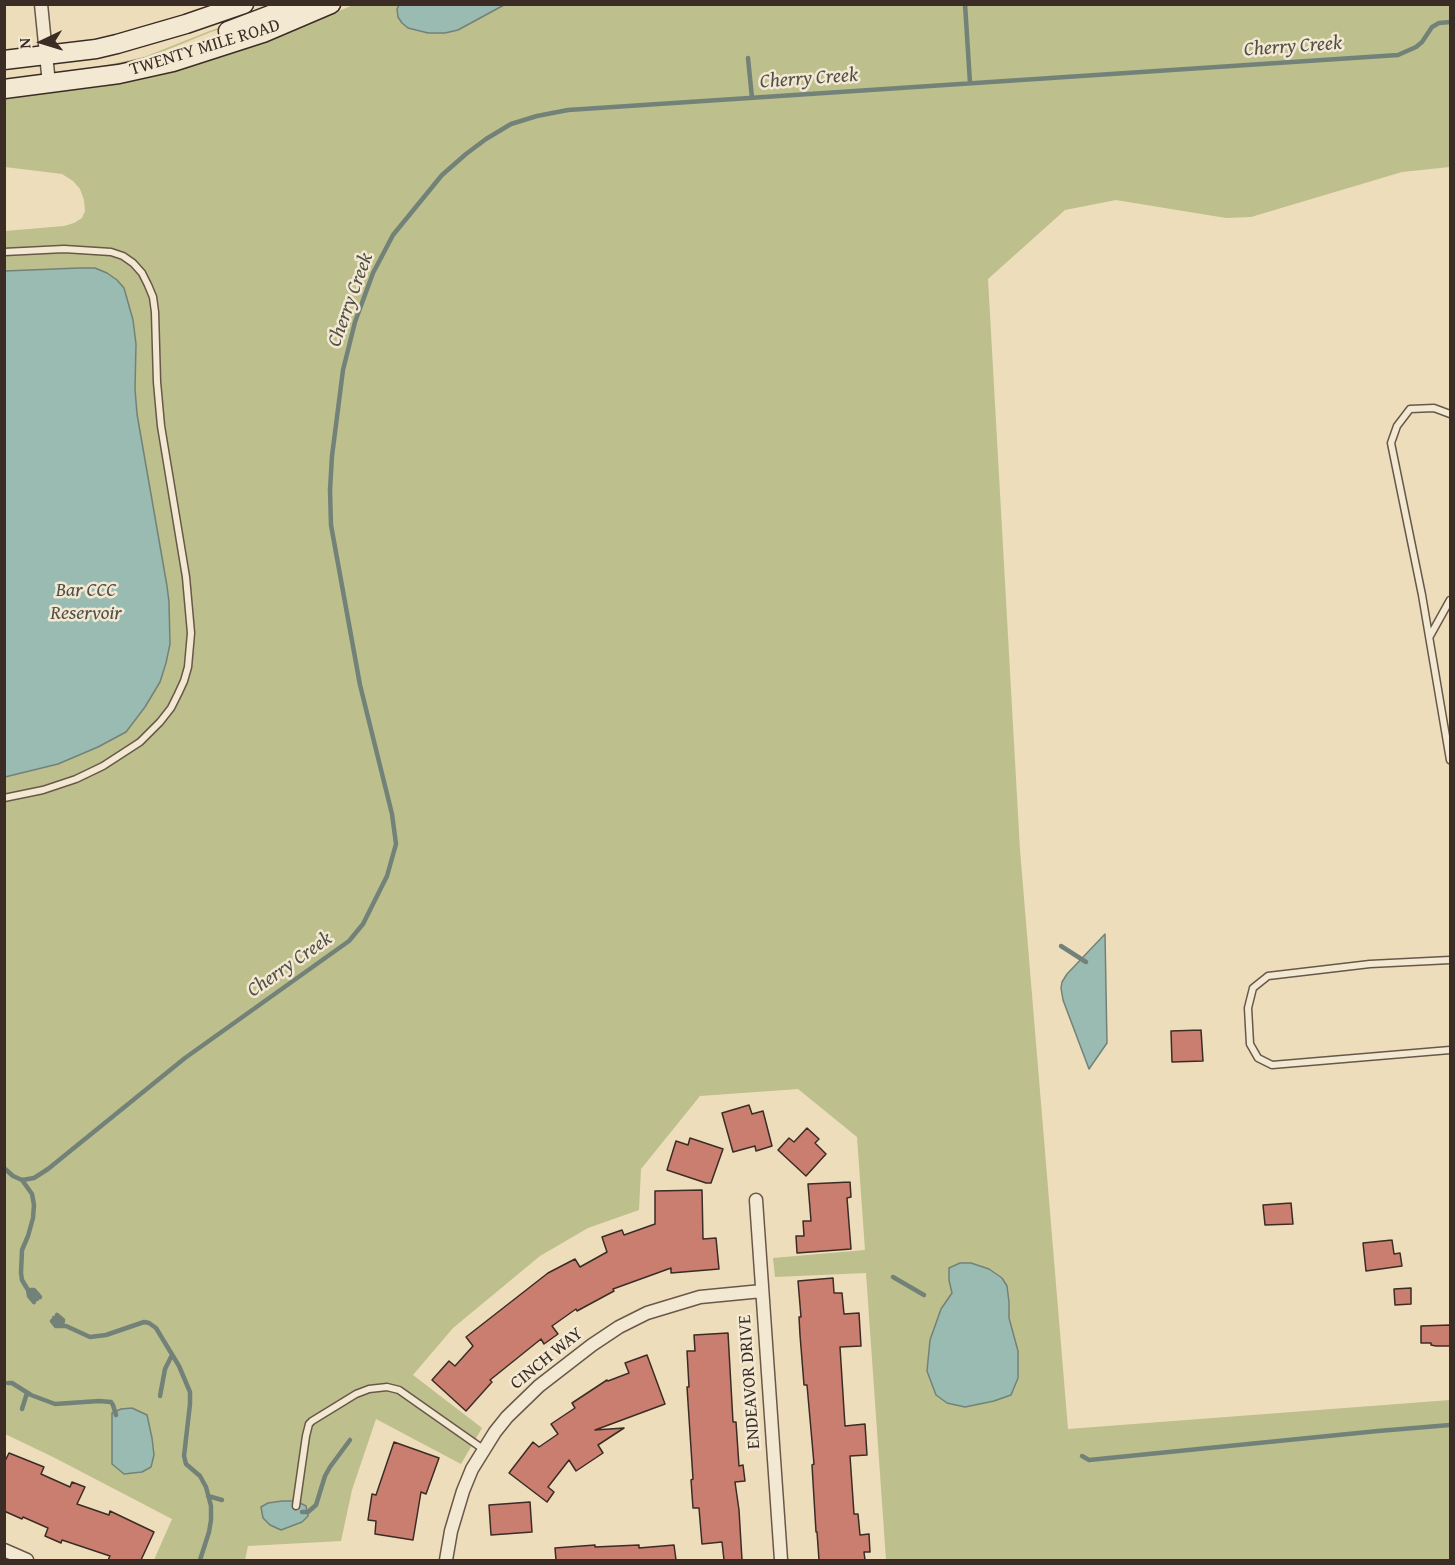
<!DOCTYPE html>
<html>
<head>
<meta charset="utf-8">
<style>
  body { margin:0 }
  #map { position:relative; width:1455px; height:1565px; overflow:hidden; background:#edddbb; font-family:"Gentium Book Plus",serif }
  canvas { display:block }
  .frame { position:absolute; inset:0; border:6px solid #3b2c25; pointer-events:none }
  .north { position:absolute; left:12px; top:12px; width:60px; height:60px; -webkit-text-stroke:4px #f3e9d3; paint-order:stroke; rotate:266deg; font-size:16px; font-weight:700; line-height:24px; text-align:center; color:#3b2c25 }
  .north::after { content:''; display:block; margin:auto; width:21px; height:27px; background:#3b2c25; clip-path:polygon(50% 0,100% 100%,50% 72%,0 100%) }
</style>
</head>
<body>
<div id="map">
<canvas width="1455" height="1565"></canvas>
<div class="frame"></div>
<div class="north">N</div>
</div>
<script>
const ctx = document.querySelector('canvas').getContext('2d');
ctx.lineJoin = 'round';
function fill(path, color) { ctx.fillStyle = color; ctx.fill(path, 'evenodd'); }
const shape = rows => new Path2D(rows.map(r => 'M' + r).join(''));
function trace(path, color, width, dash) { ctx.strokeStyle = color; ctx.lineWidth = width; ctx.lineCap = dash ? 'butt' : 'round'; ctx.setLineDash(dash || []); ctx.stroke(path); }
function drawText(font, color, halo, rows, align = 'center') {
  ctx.font = font + ' "Gentium Book Plus",serif'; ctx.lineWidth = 5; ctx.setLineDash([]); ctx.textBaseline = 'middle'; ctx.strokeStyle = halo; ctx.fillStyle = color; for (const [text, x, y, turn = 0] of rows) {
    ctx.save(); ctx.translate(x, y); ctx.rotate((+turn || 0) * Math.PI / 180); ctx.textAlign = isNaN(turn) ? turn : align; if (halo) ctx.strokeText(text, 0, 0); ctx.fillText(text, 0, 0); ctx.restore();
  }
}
const green = shape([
  [353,5,1450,5,1450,167,1402,172,1251,217,1226,218,1116,200,1065,210,988,279,1020,850,1068,1429,1450,1400,1450,1560,886,1560,866,1273,775,1277,773,1258,865,1250,857,1137,798,1089,700,1096,641,1169,639,1210,588,1228,540,1256,453,1328,413,1375,482,1428,461,1464,376,1419,352,1490,341,1541,248,1546,245,1560,154,1560,172,1519,53,1457,5,1434,5,777,58,764,98,747,126,731,145,707,160,682,166,663,170,644,170,619,167,586,137,414,135,389,136,344,133,320,128,302,95,268,5,271,5,231,64,226,74,223,82,218,85,211,84,200,80,189,73,181,62,174,5,167,5,99,108,85,189,66,252,47,279,37],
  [257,14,247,21,211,32,142,60,89,70,88,69,144,57,207,32]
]);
const water = shape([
  [399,5,399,4,504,5,458,30,445,33,428,33,408,28,402,23,398,17,397,9,399,5],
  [79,268,95,268,107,273,117,280,124,288,133,320,136,344,135,389,137,414,167,586,169,602,170,644,166,663,160,682,145,707,126,732,98,747,58,764,5,777,5,271,79,268],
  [1105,934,1107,1043,1089,1069,1063,1000,1061,988,1062,982,1067,974,1105,934],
  [960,1263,971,1263,989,1269,1002,1278,1007,1286,1009,1302,1009,1318,1018,1351,1018,1378,1011,1395,994,1401,965,1407,947,1403,936,1395,927,1371,930,1340,941,1309,952,1293,949,1280,949,1268,960,1263],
  [132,1408,147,1415,152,1438,154,1455,151,1467,142,1472,124,1474,112,1464,112,1413,121,1409,132,1408],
  [282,1501,294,1501,300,1503,306,1506,308,1516,302,1522,281,1530,270,1525,263,1518,261,1507,268,1503,282,1501]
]);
const stream = shape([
  [965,4,970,83],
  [748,58,752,98],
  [1061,946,1086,962],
  [4,1168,13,1176,22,1180,34,1178,48,1169,185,1058,349,941,363,924,387,876,396,844,392,814,360,685,331,525,330,490,332,456,343,370,355,322,373,273,393,235,442,175,466,154,486,139,511,124,537,116,568,110,1398,55,1416,47,1422,42,1432,27,1439,23,1450,22],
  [22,1180,32,1194,34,1205,33,1218,28,1236,22,1250,21,1273,22,1280,28,1290,29,1296,34,1302],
  [893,1277,924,1295],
  [28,1290,34,1290,40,1297],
  [28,1290,37,1299],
  [57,1315,63,1320,62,1325],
  [54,1318,62,1325],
  [52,1321,56,1326,66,1326,90,1337,106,1335,144,1322,149,1323,156,1328,179,1366,190,1392,190,1404,184,1456,186,1464,200,1476,206,1487,211,1506,211,1520,209,1532,200,1560],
  [8,1383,12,1383,31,1395,55,1404,99,1401,111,1402,113,1405,116,1415],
  [160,1396,165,1369,172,1355],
  [22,1409,27,1393],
  [1082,1456,1089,1460,1378,1431,1450,1425],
  [208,1496,222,1500],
  [302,1512,308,1512,316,1505,325,1476,330,1467,350,1440]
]);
const building = shape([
  [1201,1030,1203,1061,1172,1062,1171,1031,1201,1030],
  [749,1105,752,1114,763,1111,772,1146,756,1151,755,1146,733,1152,722,1113,749,1105],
  [807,1128,819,1139,815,1143,826,1154,806,1176,778,1150,789,1138,794,1142,807,1128],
  [690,1138,723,1149,711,1183,706,1183,667,1170,676,1141,688,1145,690,1138],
  [850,1182,851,1197,847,1198,851,1249,797,1253,796,1236,804,1236,803,1221,811,1221,808,1184,850,1182],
  [702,1190,703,1239,716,1238,719,1269,671,1273,671,1268,613,1289,614,1291,577,1311,576,1309,552,1326,558,1334,544,1344,541,1339,490,1380,492,1382,466,1411,432,1380,449,1361,455,1366,473,1346,466,1337,548,1273,575,1259,580,1267,607,1252,602,1237,622,1230,624,1235,655,1224,655,1191,702,1190],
  [1291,1203,1293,1224,1265,1225,1263,1205,1291,1203],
  [1392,1240,1394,1254,1400,1253,1402,1266,1366,1271,1363,1243,1392,1240],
  [833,1278,834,1293,842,1293,844,1314,859,1313,861,1346,840,1347,845,1426,865,1424,867,1455,850,1456,854,1514,858,1514,860,1535,869,1534,870,1552,864,1552,865,1560,819,1560,817,1532,816,1532,812,1465,814,1464,807,1385,804,1385,800,1335,799,1317,801,1317,798,1281,833,1278],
  [1411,1288,1411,1304,1395,1305,1394,1289,1411,1288],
  [1450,1325,1450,1346,1436,1346,1431,1345,1431,1343,1421,1343,1421,1326,1450,1325],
  [728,1333,733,1422,736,1422,739,1466,743,1465,745,1481,735,1482,739,1510,742,1560,724,1560,722,1542,702,1544,699,1508,693,1508,691,1480,693,1479,687,1387,689,1387,687,1351,695,1351,694,1335,728,1333],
  [647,1355,665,1404,595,1430,624,1428,598,1445,603,1453,576,1471,569,1460,548,1487,554,1492,547,1502,509,1473,533,1442,539,1447,558,1434,551,1424,575,1408,572,1403,607,1380,608,1381,629,1373,625,1363,647,1355],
  [394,1442,439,1458,426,1494,421,1492,413,1540,375,1534,376,1521,368,1520,372,1494,376,1495,394,1442],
  [9,1453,44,1467,41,1474,70,1487,72,1482,85,1487,77,1504,109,1515,110,1511,154,1532,141,1560,108,1560,110,1556,62,1540,61,1543,45,1536,48,1528,23,1517,22,1519,4,1511,4,1463,9,1453],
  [530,1502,532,1532,491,1535,489,1505,530,1502],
  [595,1545,595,1547,639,1545,639,1548,674,1545,676,1560,556,1560,555,1548,595,1545]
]);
const lane = shape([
  [4,252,64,249,111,252,123,256,133,263,142,273,148,285,153,297,155,312,157,382,161,426,186,577,191,633,188,667,184,681,178,694,171,708,160,722,140,742,103,766,76,779,43,790,4,798],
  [1450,414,1434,408,1410,409,1397,426,1391,443,1422,595,1450,760],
  [1430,636,1450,600],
  [1450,960,1370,964,1268,976,1253,988,1248,1008,1250,1044,1258,1058,1272,1065,1450,1050],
  [296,1506,306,1436,309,1424,312,1421,356,1394,369,1389,387,1387,399,1390,483,1449]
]);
const street = shape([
  [41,4,49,84],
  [756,1200,781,1560],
  [4,1550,27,1560],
  [446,1560,451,1531,463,1491,472,1469,495,1432,507,1417,539,1386,592,1345,619,1327,647,1313,700,1297,762,1291]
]);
const secondary = shape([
  [228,31,299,4],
  [4,60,96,49,117,44,186,24,244,4],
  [4,89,119,74,173,62,263,33,331,4]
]);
const streetNames = [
  ["TWENTY MILE ROAD",205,48,-17],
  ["CINCH WAY",547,1359,-39],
  ["ENDEAVOR DRIVE",750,1382,-94]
];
const waterNames = [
  ["Cherry Creek",1293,47,-4],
  ["Cherry Creek",809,79,-4],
  ["Cherry Creek",351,300,-70],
  ["Bar CCC",86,591],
  ["Reservoir",86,614],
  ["Cherry Creek",290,965,-35]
];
fill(green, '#bdbf8c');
fill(water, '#99bbb1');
trace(water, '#738279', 1.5);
trace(stream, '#738279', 4.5);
fill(building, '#ca7e70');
trace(building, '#3b2c25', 1.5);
trace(lane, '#68584a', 9);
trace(street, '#68584a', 15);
trace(secondary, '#3b2c25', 21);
trace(lane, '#f3e9d3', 6);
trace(street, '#f3e9d3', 12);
trace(secondary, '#f3e9d3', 18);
drawText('18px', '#3b2c25', '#f3e9d3', streetNames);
drawText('italic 20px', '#525048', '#f3e9d3', waterNames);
</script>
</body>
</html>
